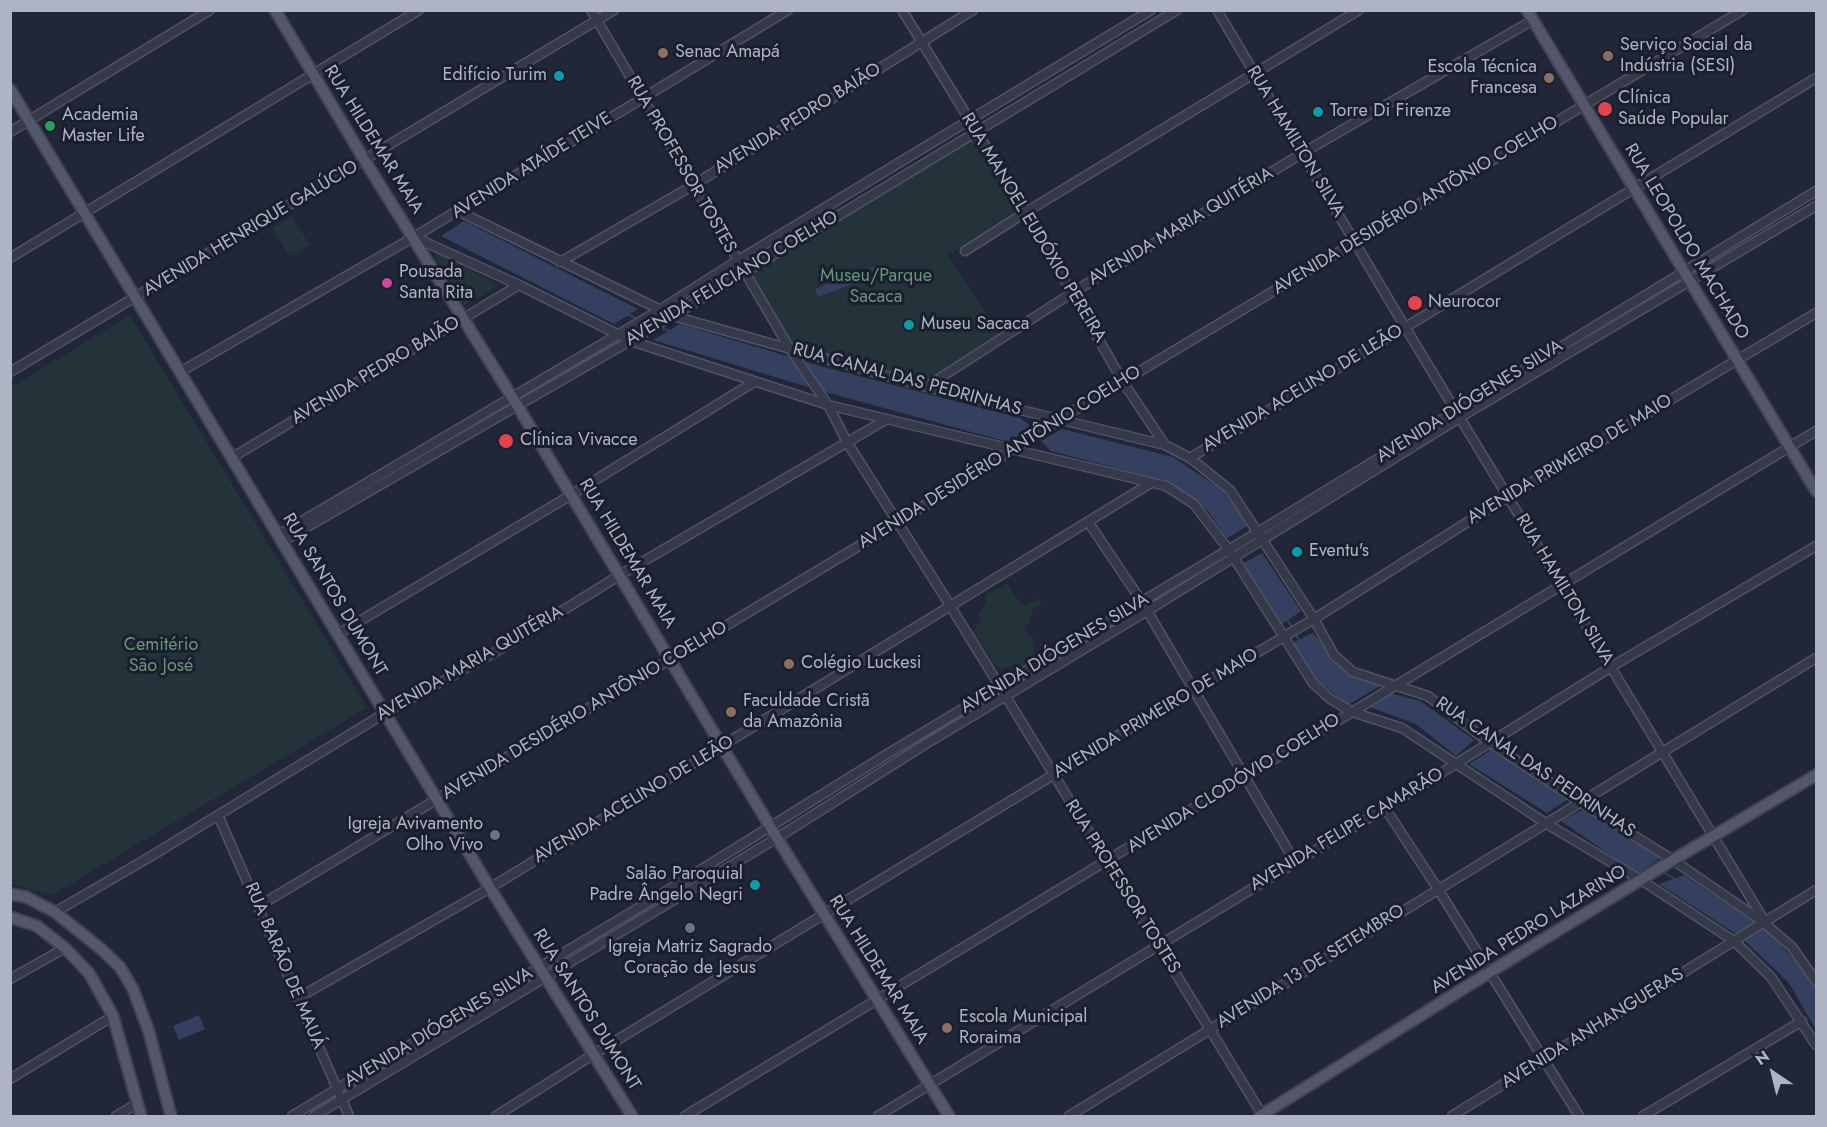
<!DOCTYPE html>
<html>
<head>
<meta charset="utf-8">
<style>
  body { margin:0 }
  #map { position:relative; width:1827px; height:1127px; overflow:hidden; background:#212738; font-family:Jost,sans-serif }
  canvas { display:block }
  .frame { position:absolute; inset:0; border:12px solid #afb4c5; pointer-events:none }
  .north { position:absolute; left:1743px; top:1043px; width:60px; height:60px; -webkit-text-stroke:4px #1a1f2d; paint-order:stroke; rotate:325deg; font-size:16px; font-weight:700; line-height:24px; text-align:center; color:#afb4c5 }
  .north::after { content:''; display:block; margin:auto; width:21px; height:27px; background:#afb4c5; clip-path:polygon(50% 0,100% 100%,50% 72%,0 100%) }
</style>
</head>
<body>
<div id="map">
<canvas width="1827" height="1127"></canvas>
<div class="frame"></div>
<div class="north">N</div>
</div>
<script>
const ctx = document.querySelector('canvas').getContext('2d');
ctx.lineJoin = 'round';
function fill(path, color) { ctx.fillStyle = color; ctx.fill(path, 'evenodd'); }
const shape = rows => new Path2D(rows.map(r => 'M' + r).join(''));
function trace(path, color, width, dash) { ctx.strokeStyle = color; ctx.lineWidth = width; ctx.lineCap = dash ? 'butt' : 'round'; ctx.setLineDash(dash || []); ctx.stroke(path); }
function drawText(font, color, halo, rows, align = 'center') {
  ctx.font = font + ' Jost,sans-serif'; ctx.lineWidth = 6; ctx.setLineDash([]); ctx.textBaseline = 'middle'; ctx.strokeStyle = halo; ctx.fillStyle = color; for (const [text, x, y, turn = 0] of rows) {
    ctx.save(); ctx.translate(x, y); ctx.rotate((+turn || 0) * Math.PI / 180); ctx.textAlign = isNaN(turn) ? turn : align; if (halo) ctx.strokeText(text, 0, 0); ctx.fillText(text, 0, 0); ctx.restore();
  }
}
const green = shape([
  [974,134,1022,211,948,255,1000,334,924,384,791,346,746,273],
  [291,216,310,245,290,257,272,228],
  [430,248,499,285,465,305],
  [130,315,367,708,52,895,11,884,11,387],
  [1007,583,1020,603,1025,605,1038,598,1042,605,1033,609,1028,624,1024,627,1025,631,1034,639,1034,651,1037,658,1036,663,1022,667,1011,666,1001,669,993,662,973,632,981,619,978,614,986,603,986,595]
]);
const water = shape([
  [464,221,638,309,614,324,441,236],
  [881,264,884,272,818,297,815,289],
  [680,324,820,366,1020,418,1032,427,1008,442,811,388,653,340],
  [1062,429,1173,457,1222,490,1249,525,1227,538,1208,511,1169,482,1051,451,1041,441],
  [1262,553,1301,611,1281,625,1242,564],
  [1313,633,1349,676,1380,686,1348,705,1316,679,1292,643],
  [1390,693,1420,701,1474,740,1456,756,1416,724,1369,707],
  [1491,750,1568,799,1547,813,1469,764],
  [1582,810,1660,858,1638,874,1561,821],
  [1684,875,1771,934,1811,978,1816,988,1816,1030,1789,983,1742,938,1659,884],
  [199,1015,205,1029,179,1040,173,1026]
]);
const stream = shape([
  [627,314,638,319],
  [659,328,671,331],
  [1287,619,1299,640],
  [1662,871,1675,879]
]);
const minor = shape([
  [591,10,790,349,828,405,847,442,951,607,1263,1116],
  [902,10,1026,212,1123,382,1165,445],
  [1217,10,1405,327,1764,920],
  [10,132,210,10],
  [458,211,673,316,926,387,1165,445,1190,458,1230,490,1314,619,1334,655,1353,672,1428,696,1490,743,1580,802,1673,860,1763,922,1792,947,1816,981],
  [414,237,519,285,631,341,828,405,1166,486,1194,504,1229,550,1313,683,1329,698,1352,712,1402,728,1547,824,1641,880,1734,941,1771,977,1816,1045],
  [965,251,1026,212,1359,10],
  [10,258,419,10],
  [560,262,692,186,973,10],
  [10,372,614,10],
  [180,372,414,237,788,10],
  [926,387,1072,293,1306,151,1533,20],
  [233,457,519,285],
  [1190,458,1816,78],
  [1089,523,1142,602,1295,862],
  [280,534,658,311,737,261,1151,10],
  [283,541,673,316,1177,10],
  [338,634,571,495,754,382],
  [1385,808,1438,889,1579,1116],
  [218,815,349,1116],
  [259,906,897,523,1060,419,1743,10],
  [55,912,148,858,385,713,499,650,620,575,887,419],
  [10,979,65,948],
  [298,998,490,888,1151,483],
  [10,1079,113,1016],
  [116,1116,138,1103],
  [292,1116,660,895,889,753,1258,532,1816,191],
  [314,1116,777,838,924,745,1147,611,1464,415,1816,206],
  [496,1116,594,1054,1193,690,1314,619,1512,494,1816,313],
  [685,1116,1816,431],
  [878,1116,1385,808,1611,667,1816,546],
  [1069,1116,1816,658],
  [1452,1116,1816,890],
  [1643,1116,1802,1021]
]);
const major = shape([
  [275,10,365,161,517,405,777,838,949,1116],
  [1527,10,1816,491],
  [10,89,490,888,632,1116],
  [10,894,26,897,55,912,101,949,120,967,133,989,149,1032,171,1116],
  [10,917,37,926,65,948,89,973,113,1016,141,1116],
  [1260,1116,1490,972,1673,860,1816,775]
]);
const markers = [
  [663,53,6,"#8d6e63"],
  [1608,56,6,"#8d6e63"],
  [559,76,6,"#0f9aa8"],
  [1549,78,6,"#8d6e63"],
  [1605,109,8,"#e0444e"],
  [1318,112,6,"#0f9aa8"],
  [50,126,6,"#2e9e5b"],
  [387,283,6,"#d1479c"],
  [1415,303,8,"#e0444e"],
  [909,325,6,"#0f9aa8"],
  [506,441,8,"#e0444e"],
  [1297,552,6,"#0f9aa8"],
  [789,664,6,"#8d6e63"],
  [731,712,6,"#8d6e63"],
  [495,835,6,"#6b7280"],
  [755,885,6,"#0f9aa8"],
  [690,928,6,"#6b7280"],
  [947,1028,6,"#8d6e63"]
];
const poiNames = [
  ["Serviço Social da",1620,46],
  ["Indústria (SESI)",1620,67],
  ["Senac Amapá",675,53],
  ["Escola Técnica",1537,68,"right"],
  ["Francesa",1537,89,"right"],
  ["Edifício Turim",547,76,"right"],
  ["Clínica",1618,99],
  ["Saúde Popular",1618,120],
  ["Torre Di Firenze",1330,112],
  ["Academia",62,116],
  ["Master Life",62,137],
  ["Pousada",399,273],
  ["Santa Rita",399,294],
  ["Neurocor",1428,303],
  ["Museu Sacaca",921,325],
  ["Clínica Vivacce",520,441],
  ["Eventu's",1309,552],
  ["Colégio Luckesi",801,664],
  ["Faculdade Cristã",743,702],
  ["da Amazônia",743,723],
  ["Igreja Avivamento",483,825,"right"],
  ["Olho Vivo",483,846,"right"],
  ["Salão Paroquial",743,875,"right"],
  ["Padre Ângelo Negri",743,896,"right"],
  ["Igreja Matriz Sagrado",690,948,"center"],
  ["Coração de Jesus",690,969,"center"],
  ["Escola Municipal",959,1018],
  ["Roraima",959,1039]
];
const streetNames = [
  ["AVENIDA PEDRO BAIÃO",798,119,-32],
  ["RUA HILDEMAR MAIA",373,140,58],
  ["RUA HAMILTON SILVA",1295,142,59],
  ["RUA PROFESSOR TOSTES",681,165,60],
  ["AVENIDA ATAÍDE TEIVE",532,166,-32],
  ["AVENIDA DESIDÉRIO ANTÔNIO COELHO",1416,206,-31],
  ["AVENIDA MARIA QUITÉRIA",1181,227,-31],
  ["RUA MANOEL EUDÓXIO PEREIRA",1033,228,59],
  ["AVENIDA HENRIQUE GALÚCIO",251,229,-31],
  ["RUA LEOPOLDO MACHADO",1686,242,59],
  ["AVENIDA FELICIANO COELHO",732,279,-31],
  ["AVENIDA PEDRO BAIÃO",376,371,-31],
  ["RUA CANAL DAS PEDRINHAS",907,380,15],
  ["AVENIDA ACELINO DE LEÃO",1303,389,-31],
  ["AVENIDA DIÓGENES SILVA",1470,402,-32],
  ["AVENIDA DESIDÉRIO ANTÔNIO COELHO",1000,458,-32],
  ["AVENIDA PRIMEIRO DE MAIO",1570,460,-31],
  ["RUA HILDEMAR MAIA",627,554,59],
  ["RUA HAMILTON SILVA",1564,590,59],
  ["RUA SANTOS DUMONT",334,595,59],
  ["AVENIDA DIÓGENES SILVA",1055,654,-31],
  ["AVENIDA MARIA QUITÉRIA",470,664,-30],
  ["AVENIDA DESIDÉRIO ANTÔNIO COELHO",585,711,-31],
  ["AVENIDA PRIMEIRO DE MAIO",1156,714,-31],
  ["RUA CANAL DAS PEDRINHAS",1535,768,34],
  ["AVENIDA CLODÓVIO COELHO",1234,784,-32],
  ["AVENIDA ACELINO DE LEÃO",634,800,-31],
  ["AVENIDA FELIPE CAMARÃO",1347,830,-31],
  ["RUA PROFESSOR TOSTES",1122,887,58],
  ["AVENIDA PEDRO LAZARINO",1529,930,-32],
  ["RUA BARÃO DE MAUÁ",284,966,67],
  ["AVENIDA 13 DE SETEMBRO",1311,967,-32],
  ["RUA HILDEMAR MAIA",878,970,58],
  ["RUA SANTOS DUMONT",586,1010,58],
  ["AVENIDA DIÓGENES SILVA",439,1028,-31],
  ["AVENIDA ANHANGUERAS",1593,1029,-32]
];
const parkNames = [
  ["Museu/Parque",876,277],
  ["Sacaca",876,298],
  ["Cemitério",161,646],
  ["São José",161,667]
];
fill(green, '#233339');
fill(water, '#353f5f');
trace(stream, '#353f5f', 2);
trace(minor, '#4f5463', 11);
trace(major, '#3e4252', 14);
trace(minor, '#353949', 8);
trace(major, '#525869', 10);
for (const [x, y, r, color] of markers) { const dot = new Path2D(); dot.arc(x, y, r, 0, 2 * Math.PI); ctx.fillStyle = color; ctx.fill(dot); trace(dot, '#1a1f2d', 2); }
drawText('18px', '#afb4c5', '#1a1f2d', poiNames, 'left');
drawText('18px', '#afb4c5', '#1a1f2d', streetNames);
drawText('18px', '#67957a', '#1a1f2d', parkNames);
</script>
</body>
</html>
